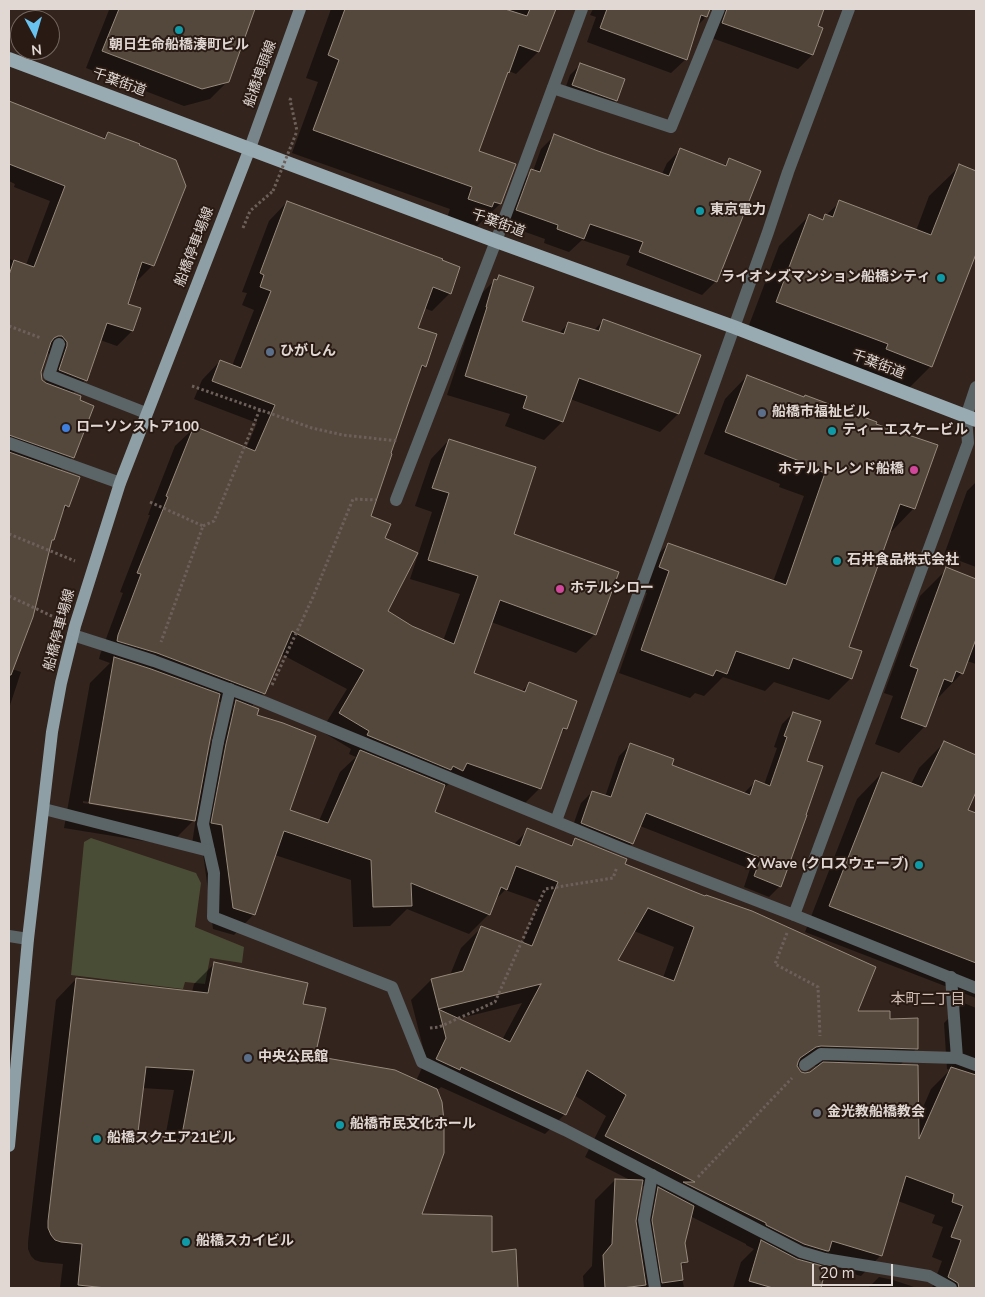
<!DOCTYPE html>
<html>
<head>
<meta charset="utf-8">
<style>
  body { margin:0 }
  #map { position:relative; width:985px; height:1297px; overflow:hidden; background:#33241d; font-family:"Nunito Sans",sans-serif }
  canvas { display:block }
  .frame { position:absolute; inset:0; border:10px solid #e1d7d3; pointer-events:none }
  .north { position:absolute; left:10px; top:10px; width:50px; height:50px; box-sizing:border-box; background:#291b14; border:1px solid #736660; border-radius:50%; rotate:174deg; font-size:14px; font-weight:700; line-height:20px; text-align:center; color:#e1d7d3 }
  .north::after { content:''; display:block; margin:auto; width:18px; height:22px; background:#69c3f1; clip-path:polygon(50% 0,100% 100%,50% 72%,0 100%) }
  .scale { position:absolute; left:812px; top:1264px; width:81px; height:22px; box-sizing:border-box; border:2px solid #e1d7d3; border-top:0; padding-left:6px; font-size:15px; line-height:18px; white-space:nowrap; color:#e1d7d3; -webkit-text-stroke:4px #291b14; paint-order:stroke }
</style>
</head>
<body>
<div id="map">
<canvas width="985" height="1297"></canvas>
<div class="frame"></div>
<div class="north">N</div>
<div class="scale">20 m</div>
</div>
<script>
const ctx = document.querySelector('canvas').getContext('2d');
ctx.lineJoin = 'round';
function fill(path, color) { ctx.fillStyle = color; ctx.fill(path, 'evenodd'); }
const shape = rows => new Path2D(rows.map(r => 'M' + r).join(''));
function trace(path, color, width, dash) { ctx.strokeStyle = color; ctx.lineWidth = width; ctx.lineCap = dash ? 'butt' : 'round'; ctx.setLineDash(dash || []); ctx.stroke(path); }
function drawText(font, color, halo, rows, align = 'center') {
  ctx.font = font + ' "Nunito Sans","Noto Sans JP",sans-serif'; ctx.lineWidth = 4; ctx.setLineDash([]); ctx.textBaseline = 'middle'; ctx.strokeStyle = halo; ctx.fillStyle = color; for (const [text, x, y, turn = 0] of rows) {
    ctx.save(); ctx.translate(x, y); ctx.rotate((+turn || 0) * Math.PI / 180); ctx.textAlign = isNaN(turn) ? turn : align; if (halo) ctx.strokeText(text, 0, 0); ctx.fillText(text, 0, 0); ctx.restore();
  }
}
const green = shape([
  [91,838,196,873,201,883,195,927,244,947,242,963,210,958,205,984,185,982,183,989,71,975,84,842]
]);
const shadow = shape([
  [102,9,254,9,228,81,210,99,184,106,86,68,109,10],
  [331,9,544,9,538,52,516,74,509,71,505,75,477,152,500,204,477,226,473,224,468,229,446,221,450,209,292,153,318,82,306,78],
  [593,9,707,9,704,19,696,27,686,59,671,73,587,42,596,17,590,15],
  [720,9,823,9,816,27,812,55,798,69,709,37],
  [580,65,616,100,606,110,563,95,570,75],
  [9,102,102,139,108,134,153,265,137,281,135,280,126,305,132,331,117,346,100,340,85,380,72,394,72,457,59,471,68,506,62,513,53,540,49,543,12,669,21,672,9,708,9,259,26,265,50,201,14,187,15,184,9,181],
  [47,352,52,358,52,363,45,383,41,380,40,372],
  [555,135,598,152,662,174,667,163,681,149,723,166,730,160,716,281,702,295,626,265,630,256,582,240,569,252,544,243,545,239,503,224,518,185,532,171,533,171,541,149],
  [960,166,976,172,976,250,931,366,900,397,746,333,779,246,809,216,821,220,840,202,916,231,929,196],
  [287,202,450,293,432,311,424,308,416,329,425,366,418,372,369,516,383,539,418,555,416,554,387,612,411,627,443,641,460,594,410,579,432,512,415,506,431,459,449,440,513,534,595,634,576,653,491,622,472,673,521,692,529,684,566,728,560,734,540,788,521,807,451,782,443,789,434,812,513,845,528,830,569,846,575,840,624,864,856,1012,889,1020,917,1048,899,1066,918,1119,931,1089,950,1070,947,1069,944,1023,964,1003,976,1008,976,1080,970,1078,946,1132,976,1143,976,1288,932,1288,942,1261,932,1257,943,1227,932,1223,935,1215,898,1201,881,1255,861,1276,816,1263,814,1265,820,1287,823,1288,733,1288,741,1262,754,1249,746,1245,746,1244,690,1216,684,1243,686,1261,680,1268,684,1288,584,1288,583,1276,592,1266,595,1200,615,1180,632,1181,585,1157,606,1116,574,1095,565,1114,545,1134,441,1087,439,1089,435,1088,441,1102,420,1215,491,1253,515,1251,516,1288,60,1288,63,1264,41,1262,35,1260,31,1256,28,1249,28,1242,56,1000,76,979,192,992,194,984,214,964,302,1005,314,1057,416,1081,426,1059,411,1000,431,980,450,975,461,948,481,928,522,944,539,902,505,890,495,900,489,914,469,934,407,909,390,926,353,927,351,880,275,855,254,914,234,935,213,929,202,845,192,844,196,818,169,845,64,828,90,683,110,663,99,659,100,655,123,593,120,592,150,515,148,515,175,446,194,428,246,449,257,423,194,399,202,380,220,361,232,366,254,310,242,305,247,293,242,292,269,221],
  [281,654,347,689,321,731,351,749,349,754,356,757,340,772,319,821,288,811,255,715,251,707,264,693],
  [218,701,231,706,216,722,208,755,206,754],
  [83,801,176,816,176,819,83,803],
  [634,931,674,947,663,978,617,961],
  [522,1003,502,1040,457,1019],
  [799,1066,820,1066,810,1073,800,1073,796,1067],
  [142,1088,174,1090,165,1138,137,1133],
  [641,1185,655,1192,636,1211],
  [499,276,520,321,558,334,569,323,593,331,603,321,678,414,660,432,570,399,562,422,544,440,505,426,510,414,447,395,470,326,476,299],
  [747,376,914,508,892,531,890,530,848,648,851,678,829,700,774,682,765,691,723,677,704,696,695,693,690,698,619,673,647,593,637,590,646,567,668,544,773,582,804,496,779,487,780,484,704,454,725,399],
  [976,482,976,567,944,555,967,491],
  [947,569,976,580,976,664,967,661,962,673,936,700,925,726,899,753,875,744,893,696,884,693,920,596],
  [793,713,806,761,780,886,769,897,744,887,750,869,640,826,632,844,621,854,570,834,581,803,592,792,605,797,619,756,630,745,670,766,743,794,755,782,764,785,777,748,774,747,782,724],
  [944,743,976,757,976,789,966,810,976,814,976,998,805,932,857,799,882,773,911,784,919,768],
  [879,1277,893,1280,917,1288,868,1288]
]);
const building = shape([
  [119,9,255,9,229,82,202,89,102,51,119,9],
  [345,9,505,9,527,16,530,9,556,9,539,52,519,45,509,73,508,72,479,151,516,164,501,204,494,202,492,207,468,199,472,187,313,130,339,60,328,55,345,9],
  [607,9,710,9,707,17,701,15,687,60,600,28,607,9],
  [727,9,824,9,818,26,823,28,813,55,722,23,727,9],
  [580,63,625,79,617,101,572,85,580,63],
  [9,101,105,139,108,132,140,144,139,145,176,160,186,186,154,266,142,262,128,304,141,308,133,331,107,323,87,381,59,370,67,346,67,342,62,336,58,336,54,338,51,342,41,372,42,380,46,383,81,396,80,400,94,406,74,458,9,435,9,275,14,260,34,267,65,186,9,164,9,101],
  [554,134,598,151,669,176,680,148,726,166,729,158,761,171,717,282,639,252,643,242,590,224,584,239,557,229,558,225,516,210,531,169,540,172,554,134],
  [959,164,976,171,976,254,932,367,886,349,888,344,776,302,809,214,823,220,825,214,833,217,839,200,931,235,959,164],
  [287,201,443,259,442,260,460,267,451,294,433,287,418,328,437,334,426,367,422,365,408,404,391,453,392,454,371,516,391,524,385,538,418,553,388,611,412,626,454,644,478,576,428,560,449,493,432,488,449,439,536,467,514,534,619,572,596,635,500,600,474,673,525,692,529,682,577,701,567,729,563,728,541,789,467,763,463,771,453,766,451,770,367,735,369,731,339,713,364,670,292,631,265,694,157,653,117,641,118,635,141,574,137,573,168,497,166,496,194,426,255,451,275,405,212,381,220,360,241,368,271,291,260,287,264,275,260,273,287,201],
  [499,275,534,287,522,321,564,334,568,322,599,331,603,319,701,355,679,414,579,378,563,422,523,408,527,396,465,376,487,307,486,307,494,279,497,280,499,275],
  [747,375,804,397,805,395,877,422,876,424,938,445,915,509,900,504,849,647,862,651,852,679,793,658,789,669,736,651,727,674,716,670,713,676,641,650,669,571,659,567,668,543,786,585,825,473,801,464,802,462,725,432,747,375],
  [9,452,80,477,69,507,65,505,54,540,52,540,33,617,11,675,9,675,9,452],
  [946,567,976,579,976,639,963,674,956,671,952,682,944,679,926,727,901,718,918,669,910,666,946,567],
  [114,657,151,669,220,694,210,740,195,821,89,803,114,657],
  [236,700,259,709,257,715,283,723,316,736,290,810,328,823,360,750,445,785,435,812,520,846,527,828,572,846,575,838,627,859,625,864,705,896,706,895,752,911,876,967,858,1011,890,1011,890,1019,918,1018,918,1049,821,1046,816,1047,800,1058,798,1062,797,1066,801,1072,805,1073,810,1072,823,1062,918,1065,919,1139,951,1067,976,1075,976,1288,959,1288,958,1283,948,1277,961,1240,951,1237,963,1206,952,1202,954,1194,906,1176,882,1256,832,1241,829,1251,827,1251,804,1244,766,1225,766,1223,683,1182,695,1182,605,1136,626,1095,587,1070,566,1115,461,1067,460,1070,436,1059,446,1038,431,979,463,971,481,926,532,946,558,882,516,866,507,890,501,887,490,915,411,883,412,906,373,907,371,860,284,831,255,915,233,908,222,825,211,823,226,744,236,700],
  [648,908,694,927,674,981,618,960,648,908],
  [541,984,510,1042,438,1009,541,984],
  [793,712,821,721,807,761,823,766,806,815,807,815,781,887,754,876,761,858,646,813,633,844,581,823,592,791,611,797,630,743,674,759,672,765,750,795,755,780,770,786,787,737,784,736,793,712],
  [944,741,976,755,976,792,968,810,976,813,976,963,829,906,882,772,922,787,944,741],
  [214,962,308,983,303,1004,326,1008,315,1056,395,1070,437,1089,442,1102,444,1121,444,1153,422,1214,492,1216,492,1252,516,1249,518,1288,106,1288,78,1285,82,1244,61,1242,55,1240,51,1235,48,1228,48,1221,76,978,208,993,214,962],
  [146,1067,194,1070,181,1140,138,1132,146,1067],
  [615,1179,643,1180,636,1221,646,1285,622,1288,605,1288,603,1255,612,1244,615,1179],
  [658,1187,694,1206,685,1243,688,1262,681,1263,683,1280,662,1283,652,1220,658,1187],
  [761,1240,797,1259,826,1267,821,1288,773,1288,749,1281,761,1240]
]);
const path = shape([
  [291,98,290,100,297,131],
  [243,228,250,211,273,191],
  [9,326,41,338],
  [192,386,312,428,343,435,398,441],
  [150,502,203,526,161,642],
  [203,526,214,521,260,409],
  [9,534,75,561],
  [9,596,56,618],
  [272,685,313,597,353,499,376,500],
  [787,933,775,964,818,987,820,1036],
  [430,1028,439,1027,495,1002,545,889,613,878,617,867],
  [698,1177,792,1078]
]);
const service = shape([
  [553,88,671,127,719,9],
  [59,344,49,375,146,413],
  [218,742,230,689],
  [9,936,28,939],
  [951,977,957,1058],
  [805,1065,821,1054,957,1058,976,1065],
  [652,1175,644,1220,655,1288]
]);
const minor = shape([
  [9,443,120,483],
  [396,500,496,241],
  [73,635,154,661,264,702,623,849,794,915,976,988],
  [218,742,203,824,214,873,213,917,392,987,422,1062,565,1130,801,1252,825,1259,929,1276,951,1288],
  [556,821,661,532,768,232,788,172,849,9],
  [794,915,968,443,966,417]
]);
const tertiary = shape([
  [496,241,582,9],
  [966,417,976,387],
  [44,809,209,851]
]);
const secondary = shape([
  [250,148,300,9]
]);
const primary = shape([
  [9,1146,28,939,52,732,61,683,75,626,120,483,250,148]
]);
const trunk = shape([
  [9,59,496,241,734,327,976,420]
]);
const pathBridge = shape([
  [273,191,297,131]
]);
const markers = [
  [179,30,5,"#0f9aa8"],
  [700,211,5,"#0f9aa8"],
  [941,278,5,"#0f9aa8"],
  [270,352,5,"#5c6f8a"],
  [762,413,5,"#5c6f8a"],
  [66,428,5,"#3f7fe0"],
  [832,431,5,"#0f9aa8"],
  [914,470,5,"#d1479c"],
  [837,561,5,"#0f9aa8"],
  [560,589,5,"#d1479c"],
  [919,865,5,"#0f9aa8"],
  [248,1058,5,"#5c6f8a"],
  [817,1113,5,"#6b7280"],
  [340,1125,5,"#0f9aa8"],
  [97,1139,5,"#0f9aa8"],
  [186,1242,5,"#0f9aa8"]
];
const poiNames = [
  ["朝日生命船橋湊町ビル",179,46,"center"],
  ["東京電力",710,211],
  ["ライオンズマンション船橋シティ",931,278,"right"],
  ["ひがしん",280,352],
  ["船橋市福祉ビル",772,413],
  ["ローソンストア100",76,428],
  ["ティーエスケービル",842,431],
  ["ホテルトレンド船橋",904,470,"right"],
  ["石井食品株式会社",847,561],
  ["ホテルシロー",570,589],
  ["X Wave (クロスウェーブ)",909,865,"right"],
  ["中央公民館",258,1058],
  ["金光教船橋教会",827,1113],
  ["船橋市民文化ホール",350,1125],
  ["船橋スクエア21ビル",107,1139],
  ["船橋スカイビル",196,1242]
];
const streetNames = [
  ["船橋埠頭線",261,74,-70],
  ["千葉街道",119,83,20],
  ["千葉街道",498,224,20],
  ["船橋停車場線",195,247,-69],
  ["千葉街道",878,365,21],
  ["船橋停車場線",60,630,-75]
];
const neighbourhoodNames = [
  ["本町二丁目",928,1000]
];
fill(green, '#4a4d35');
fill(shadow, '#0007');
fill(building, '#54483c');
trace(building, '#97897b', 1);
trace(path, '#6d605a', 3, [2.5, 2.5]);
trace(service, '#5b6467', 12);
trace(minor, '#5b6467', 12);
trace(tertiary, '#5b6467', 12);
trace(secondary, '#78858a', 12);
trace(primary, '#8e9fa5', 12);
trace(trunk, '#98abb2', 14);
trace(pathBridge, '#6d605a', 3, [2.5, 2.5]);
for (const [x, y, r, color] of markers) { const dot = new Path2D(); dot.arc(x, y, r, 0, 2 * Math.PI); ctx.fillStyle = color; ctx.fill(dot); trace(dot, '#291b14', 2); }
drawText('bold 14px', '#e1d7d3', '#291b14', poiNames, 'left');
drawText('14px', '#e1d7d3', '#291b14', streetNames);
drawText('15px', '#cebbb1', '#291b14', neighbourhoodNames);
</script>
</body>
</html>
